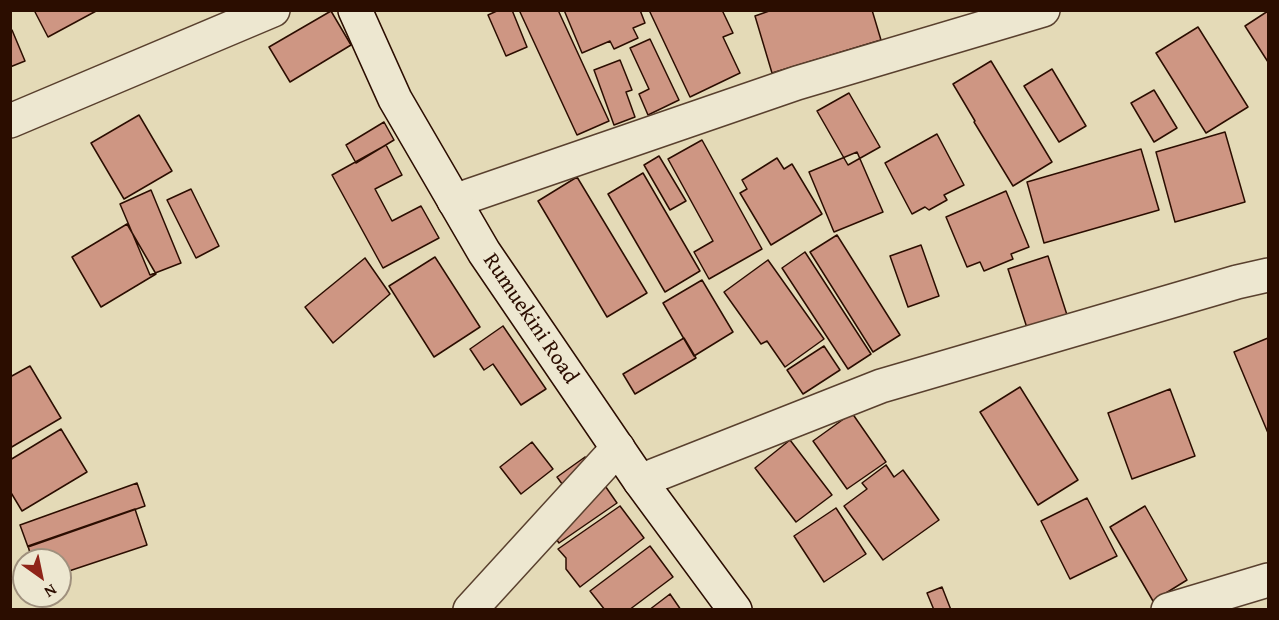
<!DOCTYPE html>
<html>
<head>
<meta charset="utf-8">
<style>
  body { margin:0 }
  #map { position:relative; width:1279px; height:620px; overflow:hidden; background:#e4dab7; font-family:"Gentium Book Plus",serif }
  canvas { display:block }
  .frame { position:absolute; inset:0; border:12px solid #2b0d00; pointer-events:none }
  .north { position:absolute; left:12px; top:548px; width:60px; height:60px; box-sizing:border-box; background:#ede7d0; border:2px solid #9f907d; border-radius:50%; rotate:147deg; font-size:16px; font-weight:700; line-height:24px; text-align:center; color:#2b0d00 }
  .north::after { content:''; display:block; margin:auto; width:21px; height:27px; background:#8f2418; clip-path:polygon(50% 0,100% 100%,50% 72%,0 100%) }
</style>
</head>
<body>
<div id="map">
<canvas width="1279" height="620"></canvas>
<div class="frame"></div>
<div class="north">N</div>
</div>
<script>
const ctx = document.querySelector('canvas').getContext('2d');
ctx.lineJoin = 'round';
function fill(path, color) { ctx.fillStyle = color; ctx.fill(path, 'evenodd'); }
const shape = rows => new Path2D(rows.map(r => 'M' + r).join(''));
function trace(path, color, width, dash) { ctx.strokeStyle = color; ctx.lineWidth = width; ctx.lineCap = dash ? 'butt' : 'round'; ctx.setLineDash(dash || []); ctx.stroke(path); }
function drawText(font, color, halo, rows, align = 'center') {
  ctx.font = font + ' "Gentium Book Plus",serif'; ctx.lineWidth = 6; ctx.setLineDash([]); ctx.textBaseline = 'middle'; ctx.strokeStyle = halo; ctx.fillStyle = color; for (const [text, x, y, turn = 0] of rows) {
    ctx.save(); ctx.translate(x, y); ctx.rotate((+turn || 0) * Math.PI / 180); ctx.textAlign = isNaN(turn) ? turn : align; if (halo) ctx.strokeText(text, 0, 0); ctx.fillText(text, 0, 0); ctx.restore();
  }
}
const building = shape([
  [34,10,98,10,48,37,34,10],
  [499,10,512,10,527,47,506,56,488,15,499,10],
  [523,10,558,10,609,121,577,135,520,12,523,10],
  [564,10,640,10,645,23,633,28,638,38,614,49,610,41,582,53,564,10],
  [649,10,722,10,733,33,723,37,740,73,690,97,649,10],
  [772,10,872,10,881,40,772,73,755,16,772,10],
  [331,11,351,45,290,82,269,47,331,11],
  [1268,11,1268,62,1245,26,1268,11],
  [1198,27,1248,107,1206,133,1156,53,1198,27],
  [12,30,25,61,10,67,10,31,12,30],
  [650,39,679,100,648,115,639,94,649,89,630,48,650,39],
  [620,60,632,90,626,92,635,117,614,125,594,70,620,60],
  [991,61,1052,162,1013,186,974,122,975,121,953,84,991,61],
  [1052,69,1086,126,1059,142,1024,86,1052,69],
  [1154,90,1177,128,1154,142,1131,103,1154,90],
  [849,93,880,147,848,165,817,111,849,93],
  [139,115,172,171,124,199,91,143,139,115],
  [384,122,394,140,356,163,346,145,384,122],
  [1225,132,1245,202,1175,222,1156,152,1225,132],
  [937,134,964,185,944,195,947,200,929,210,925,207,912,214,885,163,937,134],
  [702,140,762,249,709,279,694,252,713,241,668,159,702,140],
  [386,145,402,175,375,189,392,221,421,206,439,238,383,268,332,175,386,145],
  [1141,149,1159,210,1044,243,1027,182,1141,149],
  [857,152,883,212,834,232,809,172,857,152],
  [659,156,686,201,670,210,644,165,659,156],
  [777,158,784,169,792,164,822,214,771,245,740,193,747,189,742,180,777,158],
  [643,173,700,271,665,292,608,194,643,173],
  [577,177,647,293,607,317,538,201,577,177],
  [191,189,219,246,196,258,167,200,191,189],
  [151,190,181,263,150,275,120,204,151,190],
  [1006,191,1029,247,1011,254,1013,259,984,271,980,262,967,267,946,217,1006,191],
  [127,224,156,274,101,307,72,257,127,224],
  [837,235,900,335,873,352,810,252,837,235],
  [921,245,939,296,908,307,890,256,921,245],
  [805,252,871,354,848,369,782,268,805,252],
  [1048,256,1068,318,1028,331,1008,269,1048,256],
  [435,257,480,327,434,357,389,286,435,257],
  [365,258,390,294,333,343,305,307,365,258],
  [768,260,824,339,785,367,767,341,761,344,724,292,768,260],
  [702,280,733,332,694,356,663,303,702,280],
  [503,326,546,389,521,405,493,364,484,370,470,349,503,326],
  [684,338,696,358,635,394,623,374,684,338],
  [1268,338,1268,433,1234,352,1268,338],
  [824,346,840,370,803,394,787,370,824,346],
  [30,366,61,418,10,448,10,377,30,366],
  [1020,387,1078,480,1038,505,980,412,1020,387],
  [1170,389,1195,456,1132,479,1108,413,1170,389],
  [852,413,886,462,847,489,813,441,852,413],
  [61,429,87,472,22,511,10,491,10,460,61,429],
  [790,440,832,495,796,522,755,468,790,440],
  [532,442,553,469,521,494,500,467,532,442],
  [585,457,617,503,559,543,541,517,571,496,557,477,585,457],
  [886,465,894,477,903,470,939,520,883,560,844,506,867,489,862,483,886,465],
  [137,483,145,506,28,547,20,525,137,483],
  [1087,498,1117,556,1070,579,1041,521,1087,498],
  [620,506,644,538,580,587,566,569,566,558,558,549,620,506],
  [1145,506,1187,580,1153,601,1110,527,1145,506],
  [836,508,866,554,824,582,794,536,836,508],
  [135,509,147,545,60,574,60,560,32,560,28,546,135,509],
  [650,546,673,577,629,610,605,610,590,591,650,546],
  [942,587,951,610,934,610,927,593,942,587],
  [670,594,681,610,649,610,670,594]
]);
const street = shape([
  [10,121,273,10],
  [454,201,797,83,1043,10],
  [640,481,881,386,1237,282,1268,275],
  [470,610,618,448],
  [1168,610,1268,580]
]);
const secondary = shape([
  [355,10,395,99,484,252,640,481,735,610]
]);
const streetNames = [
  ["Rumuekini Road",530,319,56]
];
fill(building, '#ce9683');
trace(building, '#2b0d00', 1.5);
trace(street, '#59402e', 36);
trace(secondary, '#2b0d00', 36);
trace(street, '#ede7d0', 33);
trace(secondary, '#ede7d0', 33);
drawText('22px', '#2b0d00', '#ede7d0', streetNames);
</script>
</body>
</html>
